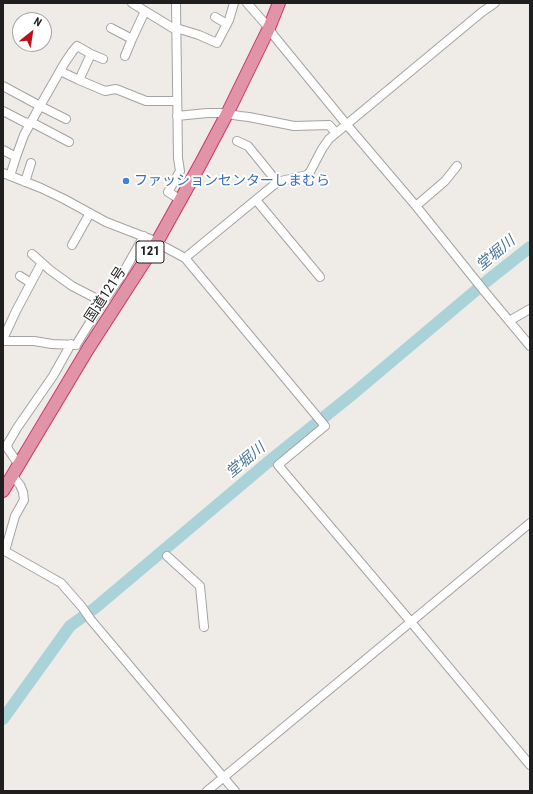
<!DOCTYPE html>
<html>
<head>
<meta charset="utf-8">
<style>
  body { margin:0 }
  #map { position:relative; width:533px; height:794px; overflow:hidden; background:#efebe6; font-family:"Roboto Condensed",sans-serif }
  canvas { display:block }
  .frame { position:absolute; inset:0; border:4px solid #1f1f1f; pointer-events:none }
  .north { position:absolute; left:12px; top:12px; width:40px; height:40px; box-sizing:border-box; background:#fff; border:1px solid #a5a5a5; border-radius:50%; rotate:30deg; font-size:11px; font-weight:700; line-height:16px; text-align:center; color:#1f1f1f }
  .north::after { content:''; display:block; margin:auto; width:14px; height:18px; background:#bf0f1a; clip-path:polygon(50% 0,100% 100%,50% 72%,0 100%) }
</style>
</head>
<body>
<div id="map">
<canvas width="533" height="794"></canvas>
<div class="frame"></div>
<div class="north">N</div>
</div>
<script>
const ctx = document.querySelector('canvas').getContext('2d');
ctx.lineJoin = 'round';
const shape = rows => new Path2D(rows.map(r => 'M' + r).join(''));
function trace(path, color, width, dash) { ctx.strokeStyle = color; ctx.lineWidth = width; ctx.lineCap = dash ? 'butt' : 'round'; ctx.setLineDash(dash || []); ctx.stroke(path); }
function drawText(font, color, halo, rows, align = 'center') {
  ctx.font = font + ' "Roboto Condensed","Noto Sans JP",sans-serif'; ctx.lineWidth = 4; ctx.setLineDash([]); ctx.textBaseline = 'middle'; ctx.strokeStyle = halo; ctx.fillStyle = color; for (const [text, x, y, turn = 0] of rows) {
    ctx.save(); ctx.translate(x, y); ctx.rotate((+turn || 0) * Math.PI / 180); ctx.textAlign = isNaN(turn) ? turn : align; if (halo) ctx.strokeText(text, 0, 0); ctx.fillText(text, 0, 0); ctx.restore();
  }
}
const river = shape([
  [3,719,70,626,95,608,267,463,354,393,487,281,530,247]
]);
const minor = shape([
  [132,3,176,30],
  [176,3,178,158,180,171,168,192,181,200],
  [247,3,269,28,274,36,347,125,416,206,485,292,530,346],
  [215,17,227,24],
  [111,28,132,39],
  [176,28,199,35,217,43,229,20,234,3],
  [125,56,132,39,145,11],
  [60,71,79,80,105,91,116,89,146,101,177,101],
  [79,80,91,54],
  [3,86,40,106,66,119],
  [3,111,26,123,31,122,69,142],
  [177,116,207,113,222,113,240,116,249,117,294,126,329,125,336,133],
  [237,141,248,146,278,183],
  [3,150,16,157],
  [3,173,41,188,64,199,106,222,150,239,185,258,325,426,278,465,411,622,530,765],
  [10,176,16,157,24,135,40,106,64,64,72,52,77,46,91,54,103,59],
  [25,182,31,163],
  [256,200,320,277],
  [416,206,445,181,457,166],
  [72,245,90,213],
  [32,254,50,270,72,286,103,302],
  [185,258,275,184,281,181,307,175,310,172,322,149,329,139,482,12,495,3],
  [20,276,31,283],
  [509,321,530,309],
  [3,339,16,311,40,266],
  [3,341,34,341,52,344,76,345],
  [76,345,97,311,123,273,144,236],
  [19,465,8,449,7,445,17,428,53,376,71,344],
  [3,550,61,583,82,607,91,620,235,791],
  [5,551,15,516,24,500,23,492,20,485,12,475],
  [167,556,200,586,204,627],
  [207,791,530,523]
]);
const highway = shape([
  [3,491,88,349,157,242,201,163,228,112,269,28,279,3]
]);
const markers = [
  [126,181,4,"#3f7fe0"]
];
const shields = [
  [150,252,28]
];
const shieldNames = [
  ["121",150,252]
];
const shopNames = [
  ["ファッションセンターしまむら",134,181]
];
const streetNames = [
  ["国道121号",106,295,-57]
];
const waterNames = [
  ["堂堀川",496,254,-40],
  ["堂堀川",246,461,-40]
];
trace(river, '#aad2d9', 12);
trace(minor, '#a3a3a3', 10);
trace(highway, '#ce3271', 14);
trace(minor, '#fff', 8);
trace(highway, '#e193a7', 12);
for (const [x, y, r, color] of markers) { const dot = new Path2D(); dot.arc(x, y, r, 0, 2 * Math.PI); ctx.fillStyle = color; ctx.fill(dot); trace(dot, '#fff', 1.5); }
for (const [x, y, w] of shields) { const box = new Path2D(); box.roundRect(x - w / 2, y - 11, w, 22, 3); ctx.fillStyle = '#fff'; ctx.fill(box); trace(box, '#1f1f1f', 1); }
drawText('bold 13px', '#1f1f1f', null, shieldNames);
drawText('14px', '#366cbe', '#fff', shopNames, 'left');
drawText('14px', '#1f1f1f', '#fff', streetNames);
drawText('italic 15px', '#4c7799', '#fff', waterNames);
</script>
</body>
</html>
